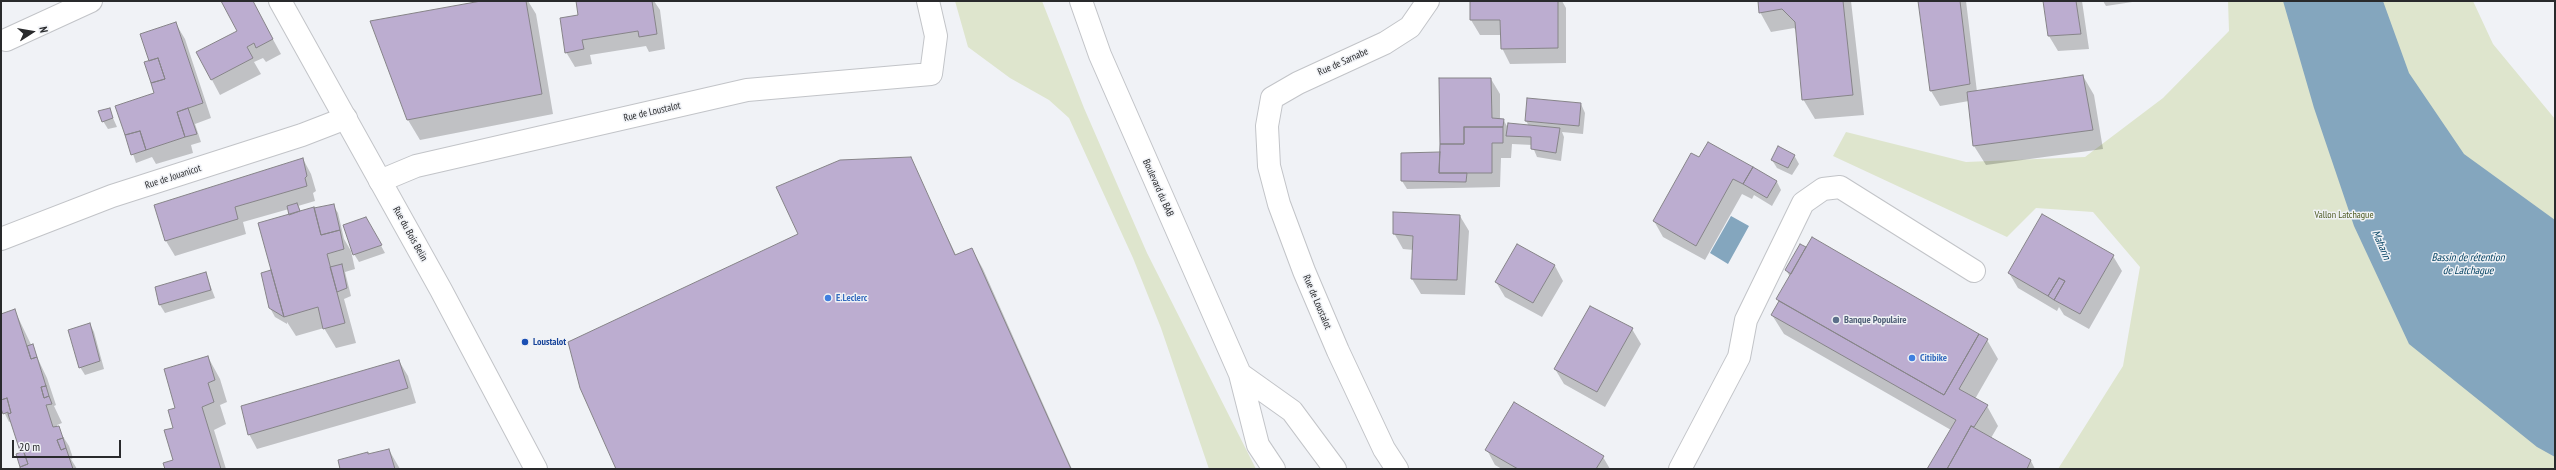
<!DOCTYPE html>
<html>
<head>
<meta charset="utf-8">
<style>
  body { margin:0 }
  #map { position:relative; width:2556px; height:470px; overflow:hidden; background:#f0f2f6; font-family:"PT Sans Narrow",sans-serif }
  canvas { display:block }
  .frame { position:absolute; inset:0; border:2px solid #292a2c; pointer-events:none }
  .north { position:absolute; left:12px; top:12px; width:40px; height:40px; -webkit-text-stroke:3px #f0f2f6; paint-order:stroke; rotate:78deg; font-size:11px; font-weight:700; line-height:16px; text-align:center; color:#292a2c }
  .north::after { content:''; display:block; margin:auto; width:14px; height:18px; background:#292a2c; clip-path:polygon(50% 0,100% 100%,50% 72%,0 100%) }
  .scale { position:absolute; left:12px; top:440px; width:109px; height:18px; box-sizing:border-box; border:2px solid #292a2c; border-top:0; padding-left:5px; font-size:12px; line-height:14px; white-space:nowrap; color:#292a2c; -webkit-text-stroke:3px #f0f2f6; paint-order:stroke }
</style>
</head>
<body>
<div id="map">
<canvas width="2556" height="470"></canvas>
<div class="frame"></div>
<div class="north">N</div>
<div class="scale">20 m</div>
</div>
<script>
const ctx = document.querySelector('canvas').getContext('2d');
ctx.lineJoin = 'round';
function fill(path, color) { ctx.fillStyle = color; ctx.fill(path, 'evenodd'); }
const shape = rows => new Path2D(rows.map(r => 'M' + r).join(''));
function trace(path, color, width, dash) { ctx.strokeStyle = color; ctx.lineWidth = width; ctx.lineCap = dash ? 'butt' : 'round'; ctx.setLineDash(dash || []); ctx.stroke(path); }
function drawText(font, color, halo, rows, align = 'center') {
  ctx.font = font + ' "PT Sans Narrow",sans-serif'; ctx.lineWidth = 3; ctx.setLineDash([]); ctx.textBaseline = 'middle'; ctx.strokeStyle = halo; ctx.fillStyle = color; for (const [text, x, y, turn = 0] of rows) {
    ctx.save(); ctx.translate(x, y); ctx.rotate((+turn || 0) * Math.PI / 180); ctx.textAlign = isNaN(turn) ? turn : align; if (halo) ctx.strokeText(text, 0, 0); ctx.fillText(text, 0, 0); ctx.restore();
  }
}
const green = shape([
  [955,1,1042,1,1084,108,1147,253,1256,469,1209,469,1161,328,1133,258,1069,118,1049,100,1010,78,968,47],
  [2228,1,2473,1,2493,44,2555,119,2555,469,2058,469,2123,366,2140,267,2093,212,2036,208,2007,237,1833,156,1846,132,1966,162,2085,157,2163,98,2229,31]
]);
const water = shape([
  [2283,1,2383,1,2409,73,2464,154,2555,220,2555,457,2537,447,2409,344,2354,226,2314,108],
  [1731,216,1749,226,1728,264,1710,253]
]);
const shadow = shape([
  [222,1,252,1,281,54,266,62,263,58,254,62,261,74,220,95,212,80,238,31],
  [487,1,528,1,536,14,553,114,420,140,408,120,371,22],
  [577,1,654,1,660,10,665,49,649,52,646,46,590,55,592,64,575,67,566,52,580,16],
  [1471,1,1562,1,1566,8,1566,63,1510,64,1502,48,1501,35,1480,35,1471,20],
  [1759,1,1851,1,1864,115,1815,119,1803,99,1797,31,1794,28,1771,32,1760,12],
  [1919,1,1966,1,1977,92,2083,76,2094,95,2103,149,1986,165,1974,146,1969,101,1940,106,1931,91],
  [2044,1,2082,1,2089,49,2058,51,2049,36],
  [2103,1,2139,1,2106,6],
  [176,24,185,39,211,118,195,124,201,142,191,145,193,153,156,164,152,157,136,163,117,106,155,94,150,61],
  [1491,79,1500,94,1500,119,1503,119,1508,128,1529,126,1526,121,1581,104,1585,113,1583,134,1562,132,1564,137,1561,161,1537,157,1532,145,1512,144,1511,158,1501,158,1500,187,1407,189,1402,181,1440,153],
  [109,109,117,127,108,129,103,121],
  [1794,155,1799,164,1792,175,1777,168,1772,160],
  [910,158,956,255,972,249,983,269,1072,469,617,469,799,234],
  [1700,158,1753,168,1777,182,1781,190,1772,206,1754,195,1752,199,1742,194,1705,260,1663,237,1654,221],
  [303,159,311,174,316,191,313,193,315,201,298,206,301,212,333,205,338,213,344,239,351,251,355,269,345,272,351,296,344,299,356,343,336,348,324,328,296,336,287,322,287,324,275,317,270,308,272,271,290,215,289,209,243,222,246,234,175,256,166,241,155,206],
  [1460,216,1469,231,1465,295,1421,294,1412,279,1414,250,1403,249,1394,233],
  [366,218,385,253,359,262,354,254],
  [1800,245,1987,340,1998,359,1975,399,1987,406,1998,426,1991,438,2031,461,2035,469,1929,469,1951,430,1784,334,1772,315,1779,302,1778,299,1790,277,1786,270],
  [1517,246,1555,266,1563,281,1542,317,1505,297,1496,282],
  [2113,256,2122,271,2089,329,2064,315,2059,307,2057,311,2018,288,2009,273],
  [206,274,215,298,165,313,160,305],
  [15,311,47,378,56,405,54,406,62,423,57,425,57,427,69,446,73,458,71,459,77,469,21,469,22,453,12,421,9,422,1,406,1,315],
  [90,324,94,332,104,369,85,375,80,367],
  [1632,329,1641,344,1605,407,1564,384,1555,369],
  [208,357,220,379,227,402,220,405,226,424,214,430,226,469,166,469,174,460,176,408],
  [399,361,408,376,416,403,257,449,249,434],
  [389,450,400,469,341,469,367,453,369,455],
  [1487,450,1603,457,1610,469,1502,469,1495,465]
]);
const building = shape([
  [221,1,253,1,273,39,256,48,254,43,247,47,253,58,211,80,196,52,237,31,221,1],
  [481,1,526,1,542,94,407,120,370,21,481,1],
  [576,1,652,1,657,34,639,37,638,31,582,40,584,49,565,53,560,18,578,15,576,1],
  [1470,1,1558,1,1558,48,1501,49,1500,20,1470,20,1470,1],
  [1758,1,1843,1,1853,95,1802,100,1795,22,1782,9,1759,13,1758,1],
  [1918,1,1960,1,1970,84,1930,91,1918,1],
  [2043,1,2076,1,2081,34,2048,36,2043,1],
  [176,22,203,103,177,112,185,137,146,150,140,131,125,135,115,106,154,93,151,83,165,79,158,58,149,61,140,34,176,22],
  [158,58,165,79,151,83,144,62,158,58],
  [2083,75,2093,130,1973,146,1967,92,2083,75],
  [1439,78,1491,78,1492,118,1504,119,1503,127,1464,127,1464,144,1440,144,1439,78],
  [1527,98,1581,103,1579,126,1525,121,1527,98],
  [110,108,113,118,102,122,98,111,110,108],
  [188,108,197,134,185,137,177,112,188,108],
  [1508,123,1560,128,1556,153,1531,149,1531,137,1506,136,1508,123],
  [1464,127,1503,127,1503,143,1492,143,1492,173,1439,173,1440,144,1464,144,1464,127],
  [140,131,146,150,131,155,125,135,140,131],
  [1708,142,1753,167,1743,184,1733,179,1696,246,1653,221,1691,153,1699,157,1708,142],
  [1778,146,1795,155,1788,168,1771,160,1778,146],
  [1440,152,1439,173,1467,173,1466,182,1401,181,1401,153,1440,152],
  [911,157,955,255,972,248,1071,469,616,469,580,388,568,342,798,234,776,187,840,160,911,157],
  [303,158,307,176,305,178,307,186,235,207,238,219,165,241,154,205,303,158],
  [1753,167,1777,181,1767,198,1743,184,1753,167],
  [297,203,300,211,289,215,287,206,297,203],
  [334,204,340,230,321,235,314,208,334,204],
  [314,207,321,235,340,230,344,249,327,254,345,323,323,329,318,307,284,317,258,223,314,207],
  [1393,212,1460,215,1457,280,1411,279,1413,236,1393,234,1393,212],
  [2042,214,2114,255,2080,314,2054,300,2065,281,2059,278,2048,296,2008,273,2042,214],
  [366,217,382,245,353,255,343,225,366,217],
  [1812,237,1979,334,1944,395,1776,299,1812,237],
  [1517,244,1555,265,1533,303,1495,282,1517,244],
  [1800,244,1806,247,1791,274,1785,270,1800,244],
  [342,264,347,288,337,292,330,267,342,264],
  [271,270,284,317,269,308,261,273,271,270],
  [206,272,211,290,159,305,155,287,206,272],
  [2059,278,2065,281,2054,300,2048,296,2059,278],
  [1779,301,1944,395,1979,334,1988,339,1959,389,1988,405,1974,427,1971,426,1947,469,1927,469,1956,420,1771,315,1779,301],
  [1590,306,1633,328,1597,392,1554,369,1590,306],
  [15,309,31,359,37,357,46,386,41,387,44,398,49,396,52,404,46,405,53,427,59,426,63,438,57,440,61,450,66,448,73,469,20,469,20,467,28,464,22,447,19,448,8,414,11,413,7,398,1,400,1,314,15,309],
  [90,323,100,361,79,368,68,330,90,323],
  [33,344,37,357,31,359,27,346,33,344],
  [208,356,215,380,208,383,214,402,202,407,221,469,165,469,163,463,173,460,164,430,173,428,168,410,175,408,164,369,208,356],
  [399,360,408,388,248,435,241,406,399,360],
  [46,386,49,396,44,398,41,387,46,386],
  [7,398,11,413,8,414,8,412,3,414,1,409,1,400,7,398],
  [1514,402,1604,456,1596,469,1518,469,1485,450,1514,402],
  [1971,426,2031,460,2027,469,1947,469,1971,426],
  [63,438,66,448,61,450,57,440,63,438],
  [22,447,28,464,20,467,16,454,21,452,19,448,22,447],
  [389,449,395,469,340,469,338,460,368,452,368,454,389,449]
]);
const lane = shape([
  [1680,469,1739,357,1746,320,1803,203,1823,189,1840,187,1974,271]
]);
const street = shape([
  [6,40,91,1],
  [380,181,416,166,747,90,931,74,936,36,928,1],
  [1,239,112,196,302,135,346,118],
  [1397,469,1384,449,1338,351,1304,271,1279,204,1269,166,1267,126,1272,98,1298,83,1385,43,1410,27,1428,1]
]);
const secondary = shape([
  [280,1,441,290,536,469]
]);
const primary = shape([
  [1081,1,1100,55,1240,374,1258,445,1274,469],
  [1240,374,1292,411,1335,469]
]);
const markers = [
  [828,298,4,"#3f7fe0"],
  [1836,320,4,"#5c6f8a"],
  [525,342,4,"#1a4fb4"],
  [1912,358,4,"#3f7fe0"]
];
const streetNames = [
  ["Rue de Sarnabe",1343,62,-24],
  ["Rue de Loustalot",652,112,-13],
  ["Rue de Jouanicot",173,177,-18],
  ["Boulevard du BAB",1158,188,66],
  ["Rue du Bois Belin",410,234,61],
  ["Rue de Loustalot",1317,302,67]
];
const parkNames = [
  ["Vallon Latchague",2344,215]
];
const shopNames = [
  ["E.Leclerc",836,298],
  ["Citibike",1920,358]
];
const serviceNames = [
  ["Banque Populaire",1844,320]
];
const transitNames = [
  ["Loustalot",533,342]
];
const waterNames = [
  ["Maharin",2381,245,67],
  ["Bassin de rétention",2468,258],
  ["de Latchague",2468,271]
];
fill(green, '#dee5cd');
fill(water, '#84a6be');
fill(shadow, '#0003');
fill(building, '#bcadd0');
trace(building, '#868488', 1);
trace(lane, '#c2c4c8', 24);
trace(street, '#c2c4c8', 24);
trace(secondary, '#c2c4c8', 24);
trace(primary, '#c2c4c8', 24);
trace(lane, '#fff', 22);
trace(street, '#fff', 22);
trace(secondary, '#fff', 22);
trace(primary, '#fff', 22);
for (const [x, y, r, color] of markers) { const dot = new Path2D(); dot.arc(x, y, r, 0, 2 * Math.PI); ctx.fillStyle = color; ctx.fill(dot); trace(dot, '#f0f2f6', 1.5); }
drawText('10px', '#292a2c', '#f0f2f6', streetNames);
drawText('10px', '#4f5c24', '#f0f2f6', parkNames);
drawText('bold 10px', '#366cbe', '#f0f2f6', shopNames, 'left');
drawText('bold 10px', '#4e5e75', '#f0f2f6', serviceNames, 'left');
drawText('bold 10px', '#164399', '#f0f2f6', transitNames, 'left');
drawText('italic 11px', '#004061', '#f0f2f6', waterNames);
</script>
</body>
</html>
